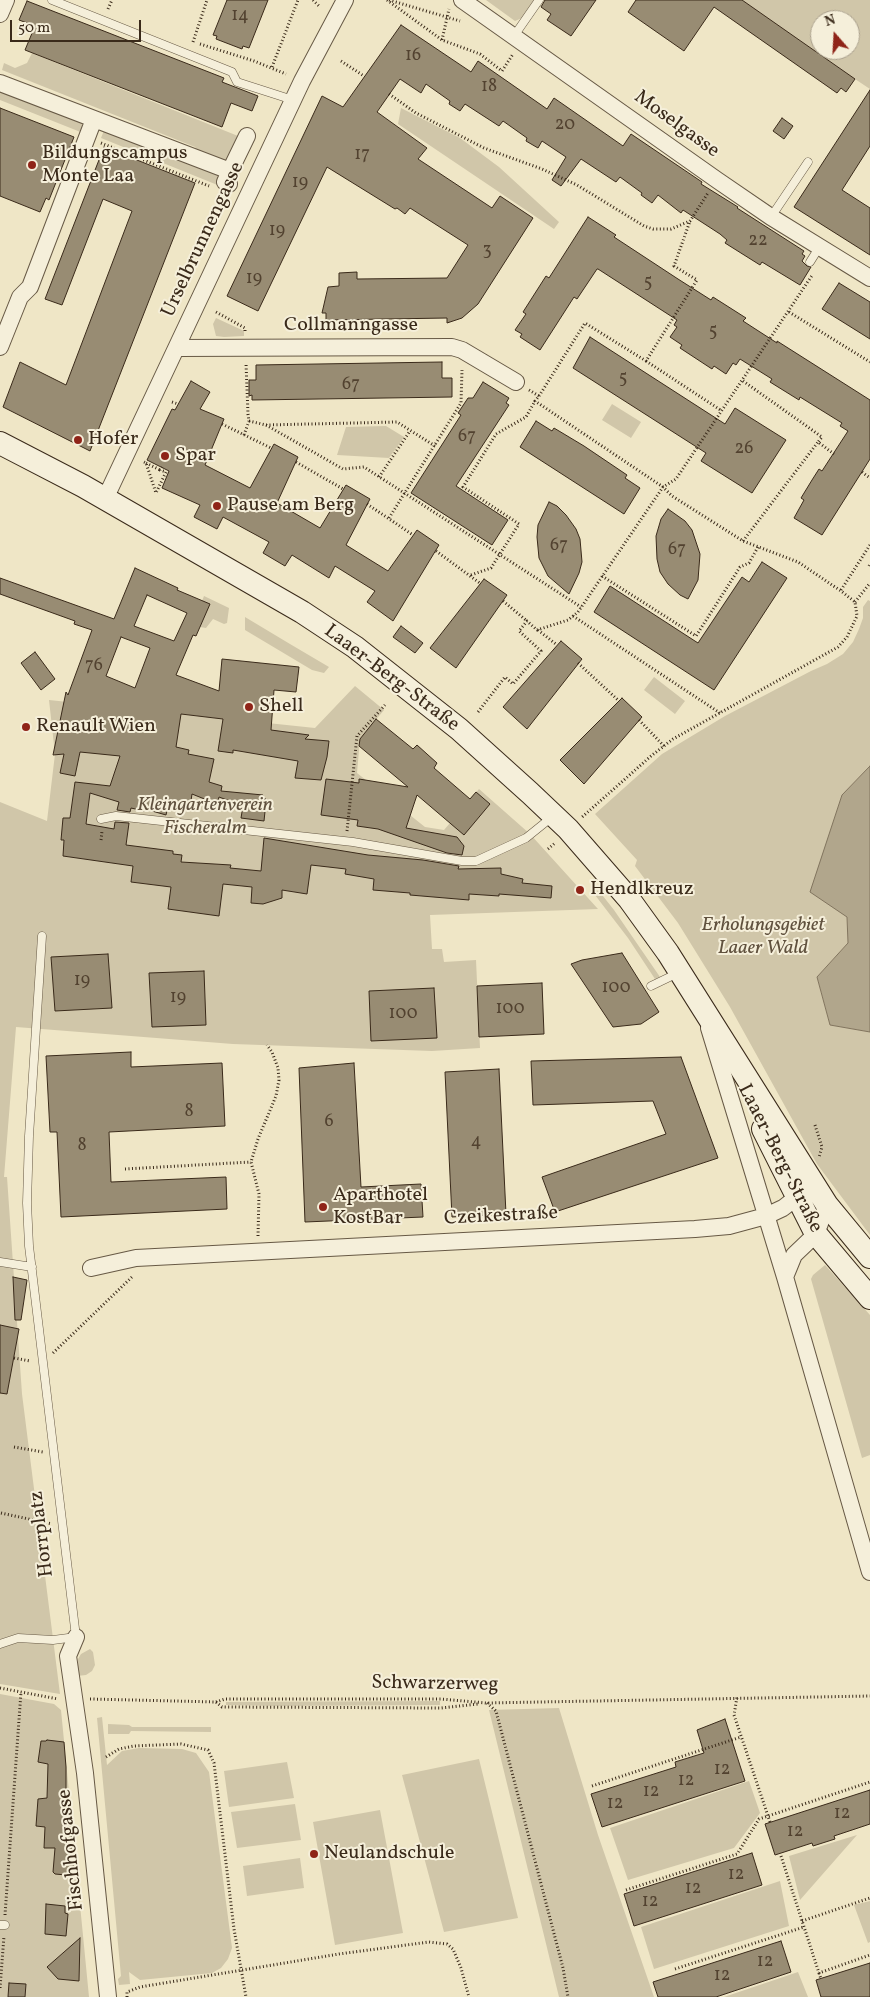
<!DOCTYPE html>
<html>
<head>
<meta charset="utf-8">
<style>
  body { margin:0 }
  #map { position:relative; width:870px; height:1997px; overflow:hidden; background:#efe6c6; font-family:Vollkorn,serif }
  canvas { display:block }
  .north { position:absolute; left:810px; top:10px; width:50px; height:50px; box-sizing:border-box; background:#f5efda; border:1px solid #aaa08d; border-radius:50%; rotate:341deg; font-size:14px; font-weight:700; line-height:20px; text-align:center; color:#3a2a1a }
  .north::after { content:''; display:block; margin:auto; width:18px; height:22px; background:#8f2418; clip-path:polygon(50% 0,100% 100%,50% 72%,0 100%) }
  .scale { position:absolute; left:10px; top:20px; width:131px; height:22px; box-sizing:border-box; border:2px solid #3a2a1a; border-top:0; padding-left:6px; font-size:15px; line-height:18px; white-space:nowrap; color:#3a2a1a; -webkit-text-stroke:4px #f5efda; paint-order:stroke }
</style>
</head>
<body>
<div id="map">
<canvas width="870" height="1997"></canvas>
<div class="north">N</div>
<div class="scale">50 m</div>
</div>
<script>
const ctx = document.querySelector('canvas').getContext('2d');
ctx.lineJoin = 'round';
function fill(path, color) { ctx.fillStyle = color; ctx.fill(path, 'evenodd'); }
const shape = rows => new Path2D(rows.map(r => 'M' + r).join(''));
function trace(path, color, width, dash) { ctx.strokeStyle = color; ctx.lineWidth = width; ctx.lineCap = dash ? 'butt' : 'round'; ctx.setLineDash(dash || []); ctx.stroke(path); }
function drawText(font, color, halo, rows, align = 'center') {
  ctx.font = font + ' Vollkorn,serif'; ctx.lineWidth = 4; ctx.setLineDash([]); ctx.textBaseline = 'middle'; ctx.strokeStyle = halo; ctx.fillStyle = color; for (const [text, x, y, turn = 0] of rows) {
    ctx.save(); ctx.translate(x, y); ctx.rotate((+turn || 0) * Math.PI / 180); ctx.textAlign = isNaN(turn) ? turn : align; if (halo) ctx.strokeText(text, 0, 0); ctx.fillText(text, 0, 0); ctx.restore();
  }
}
const green = shape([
  [486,0,534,0,522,18,515,21],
  [742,0,870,0,870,89,855,79],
  [820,20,850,20,850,50,820,50],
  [32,53,243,138,229,167,200,154,195,147,2,70,4,63,15,68,27,63],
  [0,89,87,123,83,133,0,100],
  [401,108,460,138,499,167,559,222,554,229,398,124],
  [105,128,224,176,220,186,101,138],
  [216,318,244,331,244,336,224,337,216,336,213,324],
  [612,404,641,422,631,438,602,420],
  [386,426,404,437,389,458,337,455,346,427],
  [204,596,229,608,227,623,224,624,213,619,206,628,200,627,202,601],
  [868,600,870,601,870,766,842,795,848,943,817,977,830,1025,870,1032,870,1235,817,1164,730,1007,678,923,635,866,637,860,595,814,662,754,725,716,811,671,827,664,843,654,853,642,859,629,863,618,863,607],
  [245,617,290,644,329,667,324,673,312,670,245,630],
  [654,677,685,701,675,714,644,690],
  [355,686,384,710,360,739,357,773,425,827,444,830,479,789,530,834,598,909,430,915,432,949,442,949,444,962,476,960,480,1048,432,1051,233,1044,16,1027,4,1177,7,1177,22,1394,60,1694,0,1684,0,802,47,821,55,754,49,700,315,728],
  [594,890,599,891,614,910,660,977,655,979,628,938,595,895],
  [825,1265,870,1315,870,1455,862,1458,811,1279,813,1275],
  [90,1649,93,1652,95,1665,92,1671,86,1675,77,1676,78,1659,81,1654],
  [0,1694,54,1704,61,1710,89,1997,0,1997],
  [440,1701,440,1705,276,1706,226,1705,226,1702],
  [559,1708,598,1835,654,1997,559,1997,489,1710],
  [102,1717,107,1765,122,1751,139,1748,182,1749,196,1753,209,1772,232,1948,228,1959,221,1968,212,1973,140,1980,129,1972,130,1984,119,1985,118,1979,121,1976,97,1718],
  [108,1724,129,1725,132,1727,211,1727,211,1732,131,1731,129,1734,108,1734],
  [479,1759,518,1918,444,1932,402,1775],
  [287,1762,294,1798,229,1807,224,1771],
  [749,1781,760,1813,734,1848,628,1880,610,1828],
  [295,1804,301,1840,237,1848,231,1812],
  [380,1810,403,1933,335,1945,313,1822],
  [857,1835,800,1900,789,1856],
  [300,1858,304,1888,247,1896,243,1866],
  [780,1881,789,1926,654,1969,641,1927],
  [870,1901,870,1942,868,1943,854,1905],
  [798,1972,808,1997,724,1997]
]);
const water = shape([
  [870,766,870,1032,830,1025,817,977,848,943,847,917,810,892,842,795,870,766]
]);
const building = shape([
  [227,0,268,0,249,48,243,46,242,49,216,39,217,36,213,35,227,0],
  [545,0,596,0,571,36,547,20,551,14,541,7,545,0],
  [636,0,742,0,855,79,846,92,841,88,837,93,714,7,684,51,628,12,636,0],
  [27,1,224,78,222,82,258,96,252,111,231,103,222,127,25,50,35,26,19,20,27,1],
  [401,25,471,72,478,61,547,109,554,98,623,146,631,134,702,182,701,184,738,207,737,208,804,251,802,254,805,256,802,261,807,266,811,267,800,285,762,262,760,265,725,243,727,240,720,234,683,210,681,213,658,195,652,203,641,195,642,193,620,177,616,182,581,159,561,186,552,180,566,157,542,141,538,148,526,141,527,138,503,121,499,126,465,104,460,111,449,104,450,101,426,84,421,93,400,79,377,112,427,148,418,159,492,208,500,196,533,218,478,304,462,318,447,323,447,318,326,320,326,313,322,313,328,287,339,286,339,273,357,272,357,279,447,278,468,245,410,208,405,214,397,208,395,209,327,167,258,311,227,296,322,96,343,107,401,25],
  [870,90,870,146,842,190,870,208,870,255,794,207,870,90],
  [0,108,74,137,49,200,46,198,40,212,0,196,0,108],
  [782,118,793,126,784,139,773,131,782,118],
  [104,147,195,183,90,451,3,407,20,362,66,385,132,211,103,199,62,305,45,299,104,147],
  [588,217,616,235,614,237,678,279,711,300,713,297,746,318,743,321,777,343,777,341,870,400,870,459,822,535,794,518,804,500,801,498,812,480,819,469,822,471,848,431,840,426,842,423,800,397,799,400,770,382,772,379,740,359,736,365,733,363,726,374,714,366,712,369,680,348,682,345,670,337,677,327,674,325,677,320,598,269,597,269,577,299,574,297,540,350,520,337,522,334,515,330,526,314,523,312,546,276,549,278,588,217],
  [839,283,870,302,870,339,822,309,839,283],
  [590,337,725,424,735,408,786,440,752,493,701,461,706,453,573,368,590,337],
  [442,362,442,378,452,378,452,397,252,400,252,395,249,396,249,380,256,380,256,365,442,362],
  [191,381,210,392,200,409,224,419,205,465,250,488,274,444,298,457,277,503,320,528,346,485,370,499,346,545,388,571,417,530,439,545,393,621,367,602,375,591,335,566,329,578,292,555,285,566,263,553,269,542,223,517,217,529,194,517,200,505,162,488,169,471,147,460,172,409,175,410,191,381],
  [483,382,509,398,506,403,509,405,456,486,508,520,492,545,411,493,461,415,458,413,468,398,473,398,483,382],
  [536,421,552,431,554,428,584,446,627,475,625,478,640,488,624,514,520,447,536,421],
  [549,502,557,506,566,515,576,529,580,539,582,562,579,573,569,594,548,576,539,558,537,537,538,525,549,502],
  [668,509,685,521,692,530,700,554,698,580,688,599,680,595,668,584,660,572,657,559,656,536,661,519,668,509],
  [762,562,787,578,714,690,594,612,610,586,698,643,742,577,749,582,762,562],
  [135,568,178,588,177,590,210,604,196,636,193,635,176,675,219,691,222,659,299,667,296,692,274,690,271,730,309,735,305,739,329,741,327,757,321,780,295,778,298,761,233,750,233,753,218,751,223,719,181,714,176,747,189,750,188,754,214,759,209,782,222,786,221,791,263,795,262,799,266,799,266,802,264,821,241,818,243,806,219,797,217,804,192,794,190,807,169,802,166,815,145,809,144,811,131,808,130,812,117,810,119,802,90,793,86,824,114,829,115,822,129,823,126,845,173,851,173,854,182,855,181,862,231,865,230,868,261,871,264,838,368,855,423,860,459,866,458,869,501,868,501,874,523,879,522,883,552,886,551,898,499,894,499,896,469,894,469,900,410,895,410,893,373,890,374,879,345,874,346,869,311,865,307,894,282,890,282,898,263,904,251,903,252,887,223,884,219,916,168,909,171,887,131,882,133,866,63,856,64,840,61,840,63,818,70,818,75,782,110,786,120,756,80,752,75,776,60,773,64,754,53,755,66,692,68,695,92,630,74,624,75,621,0,594,0,578,114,619,135,568],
  [147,595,187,613,174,641,134,626,147,595],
  [121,637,150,648,135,688,106,676,121,637],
  [484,579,507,595,456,668,430,648,484,579],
  [401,626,423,643,415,653,393,637,401,626],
  [561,641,582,659,527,729,503,707,561,641],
  [35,652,55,679,41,690,21,663,35,652],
  [622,698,642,717,584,784,560,760,622,698],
  [376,719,413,749,417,745,437,763,434,768,470,799,476,792,490,804,464,835,417,795,406,828,457,837,464,846,462,855,447,853,378,829,357,826,358,820,321,815,326,779,359,783,359,779,408,787,359,746,360,739,376,719],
  [622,953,659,1012,641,1024,613,1027,571,964,582,960,622,953],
  [108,954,112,1008,55,1011,51,957,108,954],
  [204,971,206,1025,152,1027,149,973,204,971],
  [542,983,544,1034,479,1037,477,986,542,983],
  [434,988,437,1038,371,1041,369,991,434,988],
  [131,1052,131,1067,222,1063,225,1126,109,1132,111,1182,226,1177,227,1209,61,1217,57,1132,50,1132,46,1056,131,1052],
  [681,1057,718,1158,555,1212,542,1177,666,1134,653,1101,533,1105,531,1061,681,1057],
  [354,1063,361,1187,421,1184,423,1217,305,1222,299,1068,354,1063],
  [499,1069,506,1214,452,1217,445,1072,499,1069],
  [13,1277,27,1280,21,1320,15,1320,13,1277],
  [0,1325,19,1329,7,1394,0,1393,0,1325],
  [725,1719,745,1781,602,1827,591,1794,676,1767,675,1762,704,1753,697,1730,725,1719],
  [47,1740,64,1742,66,1767,66,1813,72,1814,71,1859,77,1876,55,1874,53,1872,55,1848,44,1848,45,1827,36,1826,38,1799,47,1798,48,1764,38,1762,41,1741,46,1741,47,1740],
  [870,1790,870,1824,834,1836,835,1839,813,1846,812,1843,775,1855,765,1824,870,1790],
  [752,1853,762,1885,634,1926,624,1894,752,1853],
  [46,1904,65,1906,65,1913,68,1914,66,1936,45,1934,46,1904],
  [80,1938,79,1981,58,1979,47,1967,80,1938],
  [781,1941,791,1972,716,1997,658,1997,653,1982,781,1941],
  [870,1963,870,1997,821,1997,816,1980,870,1963],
  [9,1983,26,1984,25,1997,8,1997,9,1983]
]);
const path = shape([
  [313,0,319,6],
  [387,0,442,40,480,54,502,71,513,54],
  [389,0,460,21],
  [108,9,112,0],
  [442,40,449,9],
  [193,42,207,0],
  [200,44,254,61,286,74],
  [341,61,364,76],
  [272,67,298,0],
  [389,94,416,113,484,148,542,169,577,185,644,226,653,229,671,229,690,221,708,193],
  [101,143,209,186],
  [216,312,245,328,245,332],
  [789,312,870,362],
  [646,361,722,411],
  [743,381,822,437,818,442,834,454],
  [529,390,539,396,535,401,663,487,672,496,743,541,798,562,841,591,855,602,857,616,847,637,838,647,673,739,651,756,581,818],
  [539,396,585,323,646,361,697,280,674,266,690,221],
  [172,402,178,404],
  [249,421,266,425,343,469,364,467,581,607],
  [222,424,271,448],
  [266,425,397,422,435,446],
  [244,435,249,421,248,414,246,363],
  [144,462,146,463,156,493,166,472,160,470,162,467],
  [296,462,343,489],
  [146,463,160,470],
  [862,472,870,478],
  [379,477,410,431],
  [367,504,413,535],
  [389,518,461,403,462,370],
  [743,541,818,442],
  [436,551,481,584],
  [869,566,870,564],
  [471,575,491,568,519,524,463,487,496,434,526,417,535,401],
  [602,576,696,636,740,567,749,563,758,547],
  [841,590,870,545],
  [503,601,527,621],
  [855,602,870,583],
  [573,616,720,713],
  [538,630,557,645],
  [578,663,619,701],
  [478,712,505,677,513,684,541,651,519,631,527,621,537,630,568,620,578,612,663,487,676,479,813,274],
  [639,720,664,746],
  [347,831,357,736,385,705],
  [101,840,102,831],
  [548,849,555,843],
  [815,1125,822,1147,819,1157],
  [125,1169,251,1162],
  [258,1236,259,1194,251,1162,258,1139,276,1096,279,1080,278,1068,272,1052,267,1045],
  [53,1353,133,1276],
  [14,1358,30,1361],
  [14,1447,43,1452],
  [1,1513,52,1524],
  [0,1688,58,1699],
  [90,1699,216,1702,225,1699,441,1699,486,1703,870,1696],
  [216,1702,222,1707,441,1708,478,1704],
  [487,1703,496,1711,563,1968,568,1997],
  [106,1757,119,1749,134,1746,181,1744,208,1750,214,1763,234,1929,246,1997],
  [592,1786,741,1737],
  [770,1822,768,1816,870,1782],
  [781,1856,819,1973,870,1955],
  [626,1890,737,1854,759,1819,768,1816,734,1715,737,1697],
  [5,1915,21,1692],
  [802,1921,870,1898],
  [675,1969,804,1927],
  [819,1973,821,1979],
  [0,1988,4,1936],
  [127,1997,127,1992,140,1987,339,1954,429,1942,447,1944,453,1949,461,1968,469,1997]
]);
const lane = shape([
  [52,0,232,72,237,82,293,100],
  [514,36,539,0],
  [771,217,808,162],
  [810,262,820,246],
  [101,819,116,816,353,842,462,861,476,861,526,838,552,817],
  [651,986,678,973],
  [0,1262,32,1267],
  [0,1644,18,1638,53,1640,76,1637,29,1246,27,1203,29,1136,42,936],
  [0,1925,5,1925]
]);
const street = shape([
  [462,0,717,180,771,217,870,278],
  [0,14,6,0],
  [0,83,230,171,225,182,229,184],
  [230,171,247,136],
  [0,347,20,297,30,287,94,119],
  [177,348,452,347,462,350,516,382],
  [105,499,302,81,345,0],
  [709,1028,785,1277,870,1572],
  [91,1268,136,1258,695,1229,729,1226,766,1216,783,1208,805,1191],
  [785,1277,794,1255,816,1234,827,1205],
  [76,1637,68,1656,85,1773,108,1997]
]);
const secondary = shape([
  [0,443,83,486,302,612,355,647,459,729,530,793,568,829,629,899,668,953,827,1205,870,1257],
  [763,1129,816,1234,870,1298]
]);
const markers = [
  [32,165,5,"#8f2418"],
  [78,440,5,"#8f2418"],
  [165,456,5,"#8f2418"],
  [217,506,5,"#8f2418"],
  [249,707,5,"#8f2418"],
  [26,727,5,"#8f2418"],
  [580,890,5,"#8f2418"],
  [323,1207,5,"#8f2418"],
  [314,1854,5,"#8f2418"]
];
const numberNames = [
  ["14",240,17],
  ["16",413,57],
  ["18",489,88],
  ["20",565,126],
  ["17",362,156],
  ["19",300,184],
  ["19",277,232],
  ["22",758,242],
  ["3",487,252],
  ["19",254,280],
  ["5",648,284],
  ["5",713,333],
  ["5",623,380],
  ["67",351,386],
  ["67",467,438],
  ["26",744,450],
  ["67",559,547],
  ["67",677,551],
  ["76",94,667],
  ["19",82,982],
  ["100",616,989],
  ["19",178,999],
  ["100",510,1010],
  ["100",403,1015],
  ["8",189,1113],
  ["6",329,1123],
  ["4",476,1143],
  ["8",82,1147],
  ["12",722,1771],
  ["12",686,1782],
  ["12",651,1793],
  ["12",615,1805],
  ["12",842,1815],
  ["12",795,1833],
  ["12",736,1876],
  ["12",693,1890],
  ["12",650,1903],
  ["12",765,1963],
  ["12",722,1977]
];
const streetNames = [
  ["Moselgasse",676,125,36],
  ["Urselbrunnengasse",204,240,-65],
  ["Collmanngasse",351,326],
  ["Laaer-Berg-Straße",391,679,37],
  ["Laaer-Berg-Straße",779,1159,63],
  ["Czeikestraße",501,1217,-3],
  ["Horrplatz",43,1534,-97],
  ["Schwarzerweg",435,1685,1],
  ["Fischhofgasse",72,1850,-96]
];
const poiNames = [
  ["Bildungscampus",42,154],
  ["Monte Laa",42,177],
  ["Hofer",88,440],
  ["Spar",175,456],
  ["Pause am Berg",227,506],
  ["Shell",259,707],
  ["Renault Wien",36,727],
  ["Hendlkreuz",590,890],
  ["Aparthotel",333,1196],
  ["KostBar",333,1219],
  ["Neulandschule",324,1854]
];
const parkNames = [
  ["Kleingartenverein",205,806],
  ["Fischeralm",205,829],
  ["Erholungsgebiet",763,926],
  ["Laaer Wald",763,949]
];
fill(green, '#d0c6a9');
fill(water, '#b1a68c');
trace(water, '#81745e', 1);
fill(building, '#988c73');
trace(building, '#3a2a1a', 1);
trace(lane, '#675945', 9);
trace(street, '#675945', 18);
trace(secondary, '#3a2a1a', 24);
trace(path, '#3a2a1a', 3, [1, 2.5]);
trace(lane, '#f5efda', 8);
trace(street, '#f5efda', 16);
trace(secondary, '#f5efda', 22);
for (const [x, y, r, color] of markers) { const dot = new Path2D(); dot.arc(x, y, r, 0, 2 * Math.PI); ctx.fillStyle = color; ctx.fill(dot); trace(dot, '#f5efda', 2); }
drawText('18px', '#524230', null, numberNames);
drawText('20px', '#3a2a1a', '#f5efda', streetNames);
drawText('20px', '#3a2a1a', '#f5efda', poiNames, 'left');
drawText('italic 20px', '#60513e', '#f5efda', parkNames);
</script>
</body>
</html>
